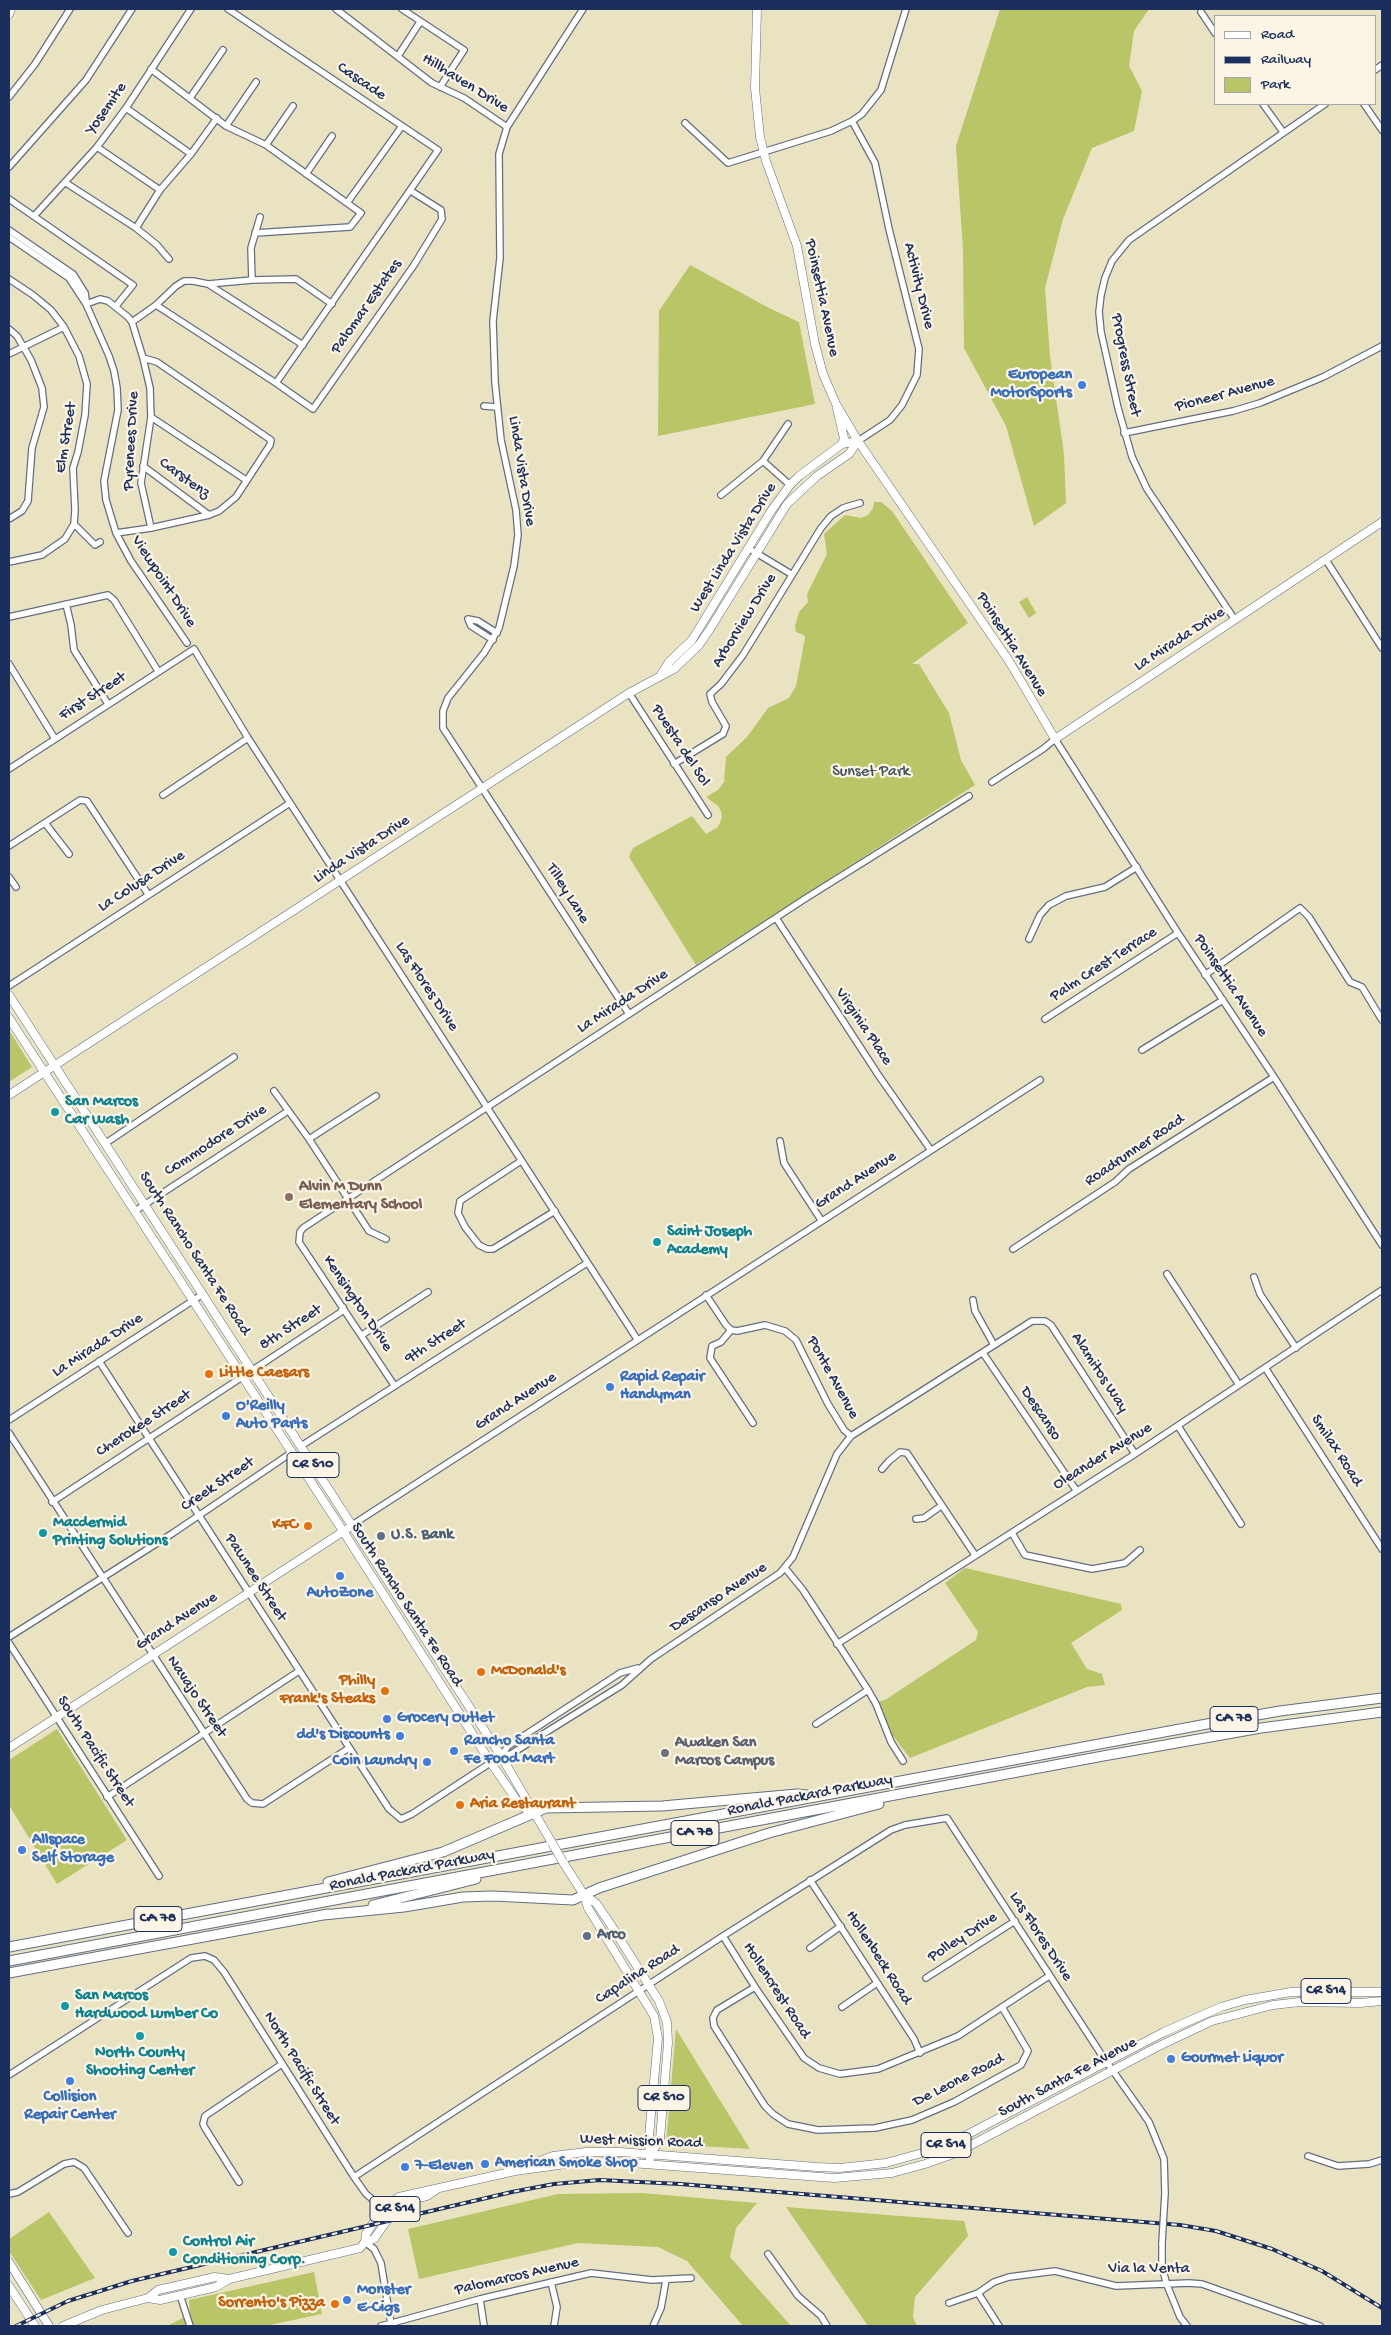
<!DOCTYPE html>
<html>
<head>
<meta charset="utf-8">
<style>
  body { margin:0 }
  #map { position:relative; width:1391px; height:2335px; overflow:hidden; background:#eae3c2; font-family:"Gochi Hand",sans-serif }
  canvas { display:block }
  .frame { position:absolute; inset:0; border:10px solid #1b2f5e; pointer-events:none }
  .legend { position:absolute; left:1214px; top:15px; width:162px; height:90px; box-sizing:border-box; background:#fcf5e5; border:1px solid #a2a6af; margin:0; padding:6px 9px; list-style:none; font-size:15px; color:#1b2f5e }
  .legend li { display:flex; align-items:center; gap:10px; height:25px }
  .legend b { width:25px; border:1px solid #a2a6af }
</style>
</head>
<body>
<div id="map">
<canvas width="1391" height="2335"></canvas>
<div class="frame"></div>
<ul class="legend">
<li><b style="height:6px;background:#fff"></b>Road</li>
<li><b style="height:6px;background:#1b2f5e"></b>Railway</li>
<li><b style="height:14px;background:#b9c567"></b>Park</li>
</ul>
</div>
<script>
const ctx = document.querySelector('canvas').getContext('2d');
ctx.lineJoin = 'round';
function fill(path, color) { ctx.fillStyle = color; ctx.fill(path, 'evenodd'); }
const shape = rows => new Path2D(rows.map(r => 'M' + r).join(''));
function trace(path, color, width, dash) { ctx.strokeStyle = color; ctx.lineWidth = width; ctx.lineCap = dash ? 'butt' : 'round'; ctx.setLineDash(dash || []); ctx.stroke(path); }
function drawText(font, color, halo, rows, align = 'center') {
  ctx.font = font + ' "Gochi Hand",sans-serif'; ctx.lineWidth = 4.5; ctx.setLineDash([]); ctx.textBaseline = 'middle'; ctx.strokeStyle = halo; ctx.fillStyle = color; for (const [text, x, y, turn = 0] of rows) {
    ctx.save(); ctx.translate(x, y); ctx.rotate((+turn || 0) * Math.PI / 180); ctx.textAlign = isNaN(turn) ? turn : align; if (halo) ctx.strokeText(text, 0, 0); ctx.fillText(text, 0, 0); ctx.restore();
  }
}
const green = shape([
  [1000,9,1149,9,1134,31,1129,66,1142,91,1134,131,1092,148,1063,219,1045,288,1050,356,1064,454,1066,503,1034,526,1006,426,964,348,963,250,956,146],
  [690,265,769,308,799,322,815,404,658,436,659,311],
  [874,502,881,502,892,511,968,623,912,664,919,664,949,713,961,760,975,785,696,965,629,857,633,848,692,816,706,834,718,827,722,818,721,811,718,806,706,797,718,790,724,782,726,757,747,737,768,708,789,698,796,686,805,638,804,635,796,632,795,626,799,612,808,602,807,594,827,554,824,534,845,515,861,518,868,515,873,508],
  [1027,597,1036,613,1029,618,1019,602],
  [9,1030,32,1067,9,1082],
  [965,1568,1121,1604,1122,1610,1071,1643,1087,1669,1102,1674,1105,1685,1087,1687,910,1758,882,1722,872,1703,885,1700,976,1640,978,1632,945,1583],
  [57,1729,127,1840,57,1884,9,1805,9,1760],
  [676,2029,750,2149,666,2144],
  [642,2193,757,2203,736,2228,730,2257,791,2326,743,2326,687,2261,658,2247,578,2243,419,2279,408,2229,558,2194],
  [786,2207,964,2221,968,2236,915,2297,913,2317,917,2326,868,2326],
  [49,2212,95,2278,41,2300,9,2251,9,2239],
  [314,2272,322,2314,265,2326,167,2326,190,2314,189,2300]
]);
const minor = shape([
  [228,9,438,150,276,383],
  [336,9,432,83,464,98,507,127],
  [402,9,464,50,440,87],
  [583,9,507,127,499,154,500,258,493,321,495,382,501,440,516,510,518,535,514,566,499,628,484,653,448,698,443,711,443,728,629,1014],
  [1201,12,1215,33],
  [398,56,420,22],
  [151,69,226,126,266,145,361,213,350,227,255,233],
  [1375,70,1382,65],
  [9,97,35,64,70,9],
  [190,98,223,50],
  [1263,104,1283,132],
  [1364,104,1382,130],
  [126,108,191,154],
  [852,121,875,163,889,229,919,349,917,375,902,405,890,420,858,441],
  [685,123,728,163,831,131,852,121,862,114,881,90,906,9],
  [226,126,256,82],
  [266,145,293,106],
  [97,147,160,190],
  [9,167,86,80,132,9],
  [306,174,332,136],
  [66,183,136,228,157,245,169,259],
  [9,199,133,285,116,306],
  [347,203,402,126],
  [34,216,97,147,126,108,191,9],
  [136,228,160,190,191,154,217,118],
  [9,230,73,274,85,293,86,300],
  [9,237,69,278,86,304,109,356,114,371,117,388,118,410,104,481,106,500,116,533,131,561,187,643],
  [9,279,33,295,51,310,64,327,79,356,87,384,85,415,78,452,73,468,75,510,74,524,65,539,42,555,9,562],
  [252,280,251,248,260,217],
  [208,284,252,280,296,279,332,304],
  [86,304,100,299,108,301,128,317,132,322,143,358,150,388,151,417,141,483,151,528],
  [156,305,276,383,313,409,414,265,442,219,441,210,411,191],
  [132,322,156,305,176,286,184,281,193,281,208,284,303,345],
  [9,329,17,336,31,360,42,388,44,407,32,448,28,501,22,511,9,519],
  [9,354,64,327],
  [484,406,497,407],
  [151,417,246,480],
  [1124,433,1233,411,1260,403,1323,377,1382,346],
  [763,461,790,485],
  [143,466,209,515],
  [721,495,763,461,788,424],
  [74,524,95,545,100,542],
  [116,533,151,528,209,515,219,511,236,497,270,445,271,440,157,362,143,358],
  [748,548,791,574],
  [1326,560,1382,648],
  [66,604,71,625,74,650,108,704],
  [9,617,108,595,114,600,158,671],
  [1235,620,1147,489,1132,457,1118,408,1101,332,1099,312,1101,295,1105,278,1112,261,1129,240,1325,104],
  [493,640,471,626,468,619,478,621,497,633],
  [9,664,55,739],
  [629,693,708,815],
  [674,764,723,734,726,726,712,702,710,694,721,684,743,655,821,528,831,516,843,508,860,503],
  [9,769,194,649,248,738,637,1339],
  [992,782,1043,749,1055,739,1178,933,1274,1077,1382,1245],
  [163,795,248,738],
  [45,823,69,854],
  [9,846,80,800,87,801,148,894],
  [9,877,16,887],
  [776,918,879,1076,930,1149],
  [1029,939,1040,915,1049,905,1066,896,1105,887,1137,867],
  [1205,975,1300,908,1309,917,1350,982,1362,987,1382,1020],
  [9,986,290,803],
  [1045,1019,1178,933],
  [1142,1050,1223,1000],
  [274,1091,309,1139,369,1231,386,1239],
  [309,1139,376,1096],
  [780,1141,784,1163,821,1220],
  [106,1143,234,1057],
  [521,1161,460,1201,458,1213,465,1227,479,1245,487,1249,493,1249,555,1211],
  [135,1211,288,1111],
  [1013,1249,1115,1182,1129,1169,1274,1077],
  [1167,1274,1239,1385],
  [1254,1277,1260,1294,1296,1348],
  [706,1295,726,1325,731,1330,737,1331,765,1325,785,1331,796,1340,828,1404,844,1430,851,1436],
  [973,1300,975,1311,994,1345],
  [731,1330,721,1342,712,1346,710,1358,753,1423],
  [362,1335,428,1292],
  [983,1353,1076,1490],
  [99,1361,389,1809,401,1819,412,1814,501,1756,511,1754,622,1685,651,1659,780,1573,793,1557,837,1454,851,1436,1032,1321,1045,1321,1051,1325,1135,1454],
  [1266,1369,1382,1549],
  [394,1385,299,1242,300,1232,303,1228,803,900,969,796],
  [9,1420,203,1294],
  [1178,1426,1241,1524],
  [9,1433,247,1799,252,1803,263,1804,349,1748],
  [301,1446,587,1263],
  [882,1469,889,1461,900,1452,907,1453,975,1555],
  [52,1502,341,1312,343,1307],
  [916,1519,924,1518,941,1506],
  [352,1525,1040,1080],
  [1012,1533,1025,1555,1092,1569,1125,1563,1140,1550],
  [785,1568,803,1590,868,1690,876,1704,891,1742,903,1761],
  [9,1637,173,1533,291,1453],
  [9,1643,159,1876],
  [837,1644,1135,1454,1382,1290],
  [816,1724,868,1690],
  [501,1756,508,1746,594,1690,620,1673,638,1668],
  [107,1797,299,1671],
  [810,1880,914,2039,920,2053],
  [723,1936,755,1987,804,2058,819,2068,840,2074,878,2069,958,2036,1049,1976],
  [810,1948,841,1926],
  [926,1978,1015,1921],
  [755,1987,717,2010,713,2018,714,2026,765,2106,773,2114,788,2124,818,2130,875,2128,912,2120,954,2102,1021,2065,1028,2051,1002,2007],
  [842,2007,877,1983],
  [9,2075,191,1958,205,1956,214,1960,224,1972,354,2177,366,2194,383,2208],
  [1308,2156,1338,2166,1369,2164,1382,2160],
  [354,2177,723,1936,891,1830,905,1825,947,1818,1101,2054,1149,2122,1164,2159,1165,2193],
  [239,2182,205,2128,203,2124,205,2116,282,2064],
  [9,2194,18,2192,64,2164,74,2162,84,2168,128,2233],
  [365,2242,374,2249,381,2263,391,2324],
  [1162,2243,1162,2267,1167,2285,1180,2317,1187,2326],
  [768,2254,798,2296,821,2316,827,2326],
  [551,2282,557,2307,554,2326],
  [978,2293,999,2326],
  [180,2295,190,2326],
  [480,2299,484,2326],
  [949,2303,978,2293,994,2282,1009,2277,1055,2271,1116,2286,1189,2283,1202,2284,1320,2326],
  [381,2326,480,2299,591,2273,652,2280,691,2278],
  [653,2326,661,2308,666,2280]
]);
const major = shape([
  [757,9,755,88,760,137,766,161,797,246,815,344,823,374,836,404,858,441,1009,661,1055,739,1382,522],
  [9,14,11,9],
  [837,409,844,438,842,444],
  [662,673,669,662,692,640,771,511,790,485,799,476,842,444,858,441],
  [9,995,501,1756,552,1843],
  [9,1018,343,1531,491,1763,520,1805,533,1814],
  [9,1095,629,693,674,669,699,645,710,629,787,504,817,476,849,454,858,441],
  [9,1748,347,1529],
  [563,1862,584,1895,588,1908,654,2016,658,2038,649,2136,650,2159],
  [584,1895,596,1903,609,1922,659,2001,667,2022,668,2043,660,2139,651,2154],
  [524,2167,553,2156,586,2152,620,2152,817,2167,840,2168,886,2163,929,2151,951,2143,1164,2032,1221,2007,1245,2000,1291,1992,1382,1992],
  [365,2242,366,2234,383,2208,399,2197,515,2171,573,2163,617,2162,834,2178,892,2173,925,2164,956,2153,1157,2047,1212,2021,1273,2005,1300,2002,1360,2003,1382,2001],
  [9,2262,49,2326],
  [9,2286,35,2326],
  [148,2298,160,2300,216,2287,229,2279,360,2248,365,2242,374,2239,397,2206,404,2201,427,2196,436,2190],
  [63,2326,102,2310,148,2298,158,2290,215,2277,229,2279]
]);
const highway = shape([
  [328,1882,443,1852,546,1808,662,1806,797,1794,807,1795],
  [373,1905,476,1879],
  [323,1915,404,1907,463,1897,493,1896,573,1900,599,1888,769,1833,879,1804],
  [9,1947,1223,1721,1280,1711,1382,1698],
  [9,1961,1103,1756,1261,1728,1382,1712],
  [9,1973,328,1914]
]);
const rail = shape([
  [16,2326,68,2301,132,2281,512,2192,554,2184,600,2180,680,2184,1180,2225,1216,2231,1272,2249,1322,2271,1382,2308]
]);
const minorBridge = shape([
  [1162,2243,1165,2193]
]);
const majorBridge = shape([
  [552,1843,563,1862]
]);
const markers = [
  [1082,385,5,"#3f7fe0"],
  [55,1112,5,"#0f9aa8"],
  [289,1197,5,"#8d6e63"],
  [657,1242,5,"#0f9aa8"],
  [209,1374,5,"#e8710a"],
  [610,1387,5,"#3f7fe0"],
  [226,1416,5,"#3f7fe0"],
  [308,1526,5,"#e8710a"],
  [43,1533,5,"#0f9aa8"],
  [381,1536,5,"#5c6f8a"],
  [340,1576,5,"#3f7fe0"],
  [481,1672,5,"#e8710a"],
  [385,1691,5,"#e8710a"],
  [387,1719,5,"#3f7fe0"],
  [400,1736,5,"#3f7fe0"],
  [454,1751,5,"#3f7fe0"],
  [665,1753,5,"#6b7280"],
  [427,1762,5,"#3f7fe0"],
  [460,1805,5,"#e8710a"],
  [22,1850,5,"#3f7fe0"],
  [587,1936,5,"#5c6f8a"],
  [65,2006,5,"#0f9aa8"],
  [140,2036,5,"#0f9aa8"],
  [1171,2059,5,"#3f7fe0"],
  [70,2081,5,"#3f7fe0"],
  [485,2164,5,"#3f7fe0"],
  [405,2167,5,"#3f7fe0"],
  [173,2252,5,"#0f9aa8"],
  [347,2300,5,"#3f7fe0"],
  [335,2304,5,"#e8710a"]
];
const shields = [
  [313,1465,52],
  [1234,1719,48],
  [695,1833,48],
  [158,1919,48],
  [1326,1991,50],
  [664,2098,52],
  [946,2145,50],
  [395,2209,50]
];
const shieldNames = [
  ["CR S10",313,1465],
  ["CA 78",1234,1719],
  ["CA 78",695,1833],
  ["CA 78",158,1919],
  ["CR S14",1326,1991],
  ["CR S10",664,2098],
  ["CR S14",946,2145],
  ["CR S14",395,2209]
];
const streetNames = [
  ["Cascade",361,82,34],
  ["Hillhaven Drive",465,84,32],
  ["Yosemite",107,109,-55],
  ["Activity Drive",918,286,76],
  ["Poinsettia Avenue",821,298,78],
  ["Palomar Estates",367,307,-55],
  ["Progress Street",1125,365,79],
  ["Pioneer Avenue",1225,395,-15],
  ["Elm Street",67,438,-81],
  ["Pyrenees Drive",132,441,-87],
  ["Linda Vista Drive",521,471,81],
  ["Carstenz",184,479,36],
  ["West Linda Vista Drive",734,548,-58],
  ["Viewpoint Drive",163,582,57],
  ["Arborview Drive",745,621,-58],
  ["La Mirada Drive",1180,640,-33],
  ["Poinsettia Avenue",1011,645,58],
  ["First Street",93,697,-33],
  ["Puesta del Sol",680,746,57],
  ["Linda Vista Drive",362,850,-33],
  ["La Colusa Drive",142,882,-33],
  ["Tilley Lane",567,894,58],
  ["Palm Crest Terrace",1104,965,-33],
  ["Poinsettia Avenue",1230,986,56],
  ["Las Flores Drive",426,987,57],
  ["La Mirada Drive",623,1002,-33],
  ["Virginia Place",863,1027,56],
  ["Commodore Drive",216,1141,-33],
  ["Roadrunner Road",1135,1151,-34],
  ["Grand Avenue",856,1181,-33],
  ["South Rancho Santa Fe Road",194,1254,57],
  ["Kensington Drive",357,1304,56],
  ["8th Street",291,1328,-33],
  ["9th Street",436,1342,-33],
  ["La Mirada Drive",98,1346,-33],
  ["Alamitos Way",1099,1373,57],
  ["Ponte Avenue",832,1378,61],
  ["Grand Avenue",516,1402,-33],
  ["Descanso",1040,1414,56],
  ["Cherokee Street",144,1424,-33],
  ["Smilax Road",1336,1451,57],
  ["Oleander Avenue",1103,1457,-32],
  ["Creek Street",218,1485,-34],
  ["Pawnee Street",255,1578,57],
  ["Descanso Avenue",719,1598,-34],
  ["South Rancho Santa Fe Road",406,1605,57],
  ["Grand Avenue",177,1622,-33],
  ["Navajo Street",196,1697,56],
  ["South Pacific Street",95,1752,57],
  ["Ronald Packard Parkway",810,1796,-11],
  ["Ronald Packard Parkway",412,1871,-11],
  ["Las Flores Drive",1040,1937,57],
  ["Polley Drive",963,1938,-33],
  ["Hollenbeck Road",878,1958,57],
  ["Capalina Road",638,1975,-33],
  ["Hollencrest Road",776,1991,57],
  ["North Pacific Street",301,2069,58],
  ["South Santa Fe Avenue",1068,2078,-28],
  ["De Leone Road",959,2081,-27],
  ["West Mission Road",641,2142,2],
  ["Via la Venta",1149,2270],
  ["Palomarcos Avenue",517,2277,-13]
];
const shopNames = [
  ["European",1072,376,"right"],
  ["MotorSports",1072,394,"right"],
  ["Rapid Repair",620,1378],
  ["Handyman",620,1396],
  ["O'Reilly",236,1407],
  ["Auto Parts",236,1425],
  ["AutoZone",340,1594,"center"],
  ["Grocery Outlet",397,1719],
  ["dd's Discounts",390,1736,"right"],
  ["Rancho Santa",464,1742],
  ["Fe Food Mart",464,1760],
  ["Coin Laundry",417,1762,"right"],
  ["Allspace",32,1841],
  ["Self Storage",32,1859],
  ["Gourmet Liquor",1181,2059],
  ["Collision",70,2098,"center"],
  ["Repair Center",70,2116,"center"],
  ["American Smoke Shop",495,2164],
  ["7-Eleven",415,2167],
  ["Monster",357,2291],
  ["E-Cigs",357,2309]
];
const parkNames = [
  ["Sunset Park",871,773]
];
const cultureNames = [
  ["San Marcos",65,1103],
  ["Car Wash",65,1121],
  ["Saint Joseph",667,1233],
  ["Academy",667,1251],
  ["Macdermid",53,1524],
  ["Printing Solutions",53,1542],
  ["San Marcos",75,1997],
  ["Hardwood Lumber Co",75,2015],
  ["North County",140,2054,"center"],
  ["Shooting Center",140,2072,"center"],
  ["Control Air",183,2243],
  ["Conditioning Corp.",183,2261]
];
const educationNames = [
  ["Alvin M Dunn",299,1188],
  ["Elementary School",299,1206]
];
const foodNames = [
  ["Little Caesars",219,1374],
  ["KFC",298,1526,"right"],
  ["McDonald's",491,1672],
  ["Philly",375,1682,"right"],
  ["Frank's Steaks",375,1700,"right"],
  ["Aria Restaurant",470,1805],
  ["Sorrento's Pizza",325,2304,"right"]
];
const serviceNames = [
  ["U.S. Bank",391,1536],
  ["Arco",597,1936]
];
const worshipNames = [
  ["Awaken San",675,1744],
  ["Marcos Campus",675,1762]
];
fill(green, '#b9c567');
trace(minor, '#636e81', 8);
trace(major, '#636e81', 9);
trace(highway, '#636e81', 11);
trace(minor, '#fff', 5.5);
trace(major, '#fff', 8);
trace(highway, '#fff', 9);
trace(rail, '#1b2f5e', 4);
trace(rail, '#fcf5e5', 2, [5.5]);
trace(minorBridge, '#636e81', 8, []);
trace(majorBridge, '#636e81', 9, []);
trace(minorBridge, '#fff', 5.5);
trace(majorBridge, '#fff', 8);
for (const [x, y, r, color] of markers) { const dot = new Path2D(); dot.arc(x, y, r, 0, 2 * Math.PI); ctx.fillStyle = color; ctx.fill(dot); trace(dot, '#fcf5e5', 2); }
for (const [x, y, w] of shields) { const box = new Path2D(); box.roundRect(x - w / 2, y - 12.5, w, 25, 4); ctx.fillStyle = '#fcf5e5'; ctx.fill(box); trace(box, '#1b2f5e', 1); }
drawText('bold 15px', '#1b2f5e', null, shieldNames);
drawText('16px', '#1b2f5e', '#fcf5e5', streetNames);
drawText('bold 16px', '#366cbe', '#fcf5e5', shopNames, 'left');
drawText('16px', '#425460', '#fcf5e5', parkNames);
drawText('bold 16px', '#0d838f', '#fcf5e5', cultureNames, 'left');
drawText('bold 16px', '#785e54', '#fcf5e5', educationNames, 'left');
drawText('bold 16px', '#c56008', '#fcf5e5', foodNames, 'left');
drawText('bold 16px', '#4e5e75', '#fcf5e5', serviceNames, 'left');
drawText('bold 16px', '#5b616d', '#fcf5e5', worshipNames, 'left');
</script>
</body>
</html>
